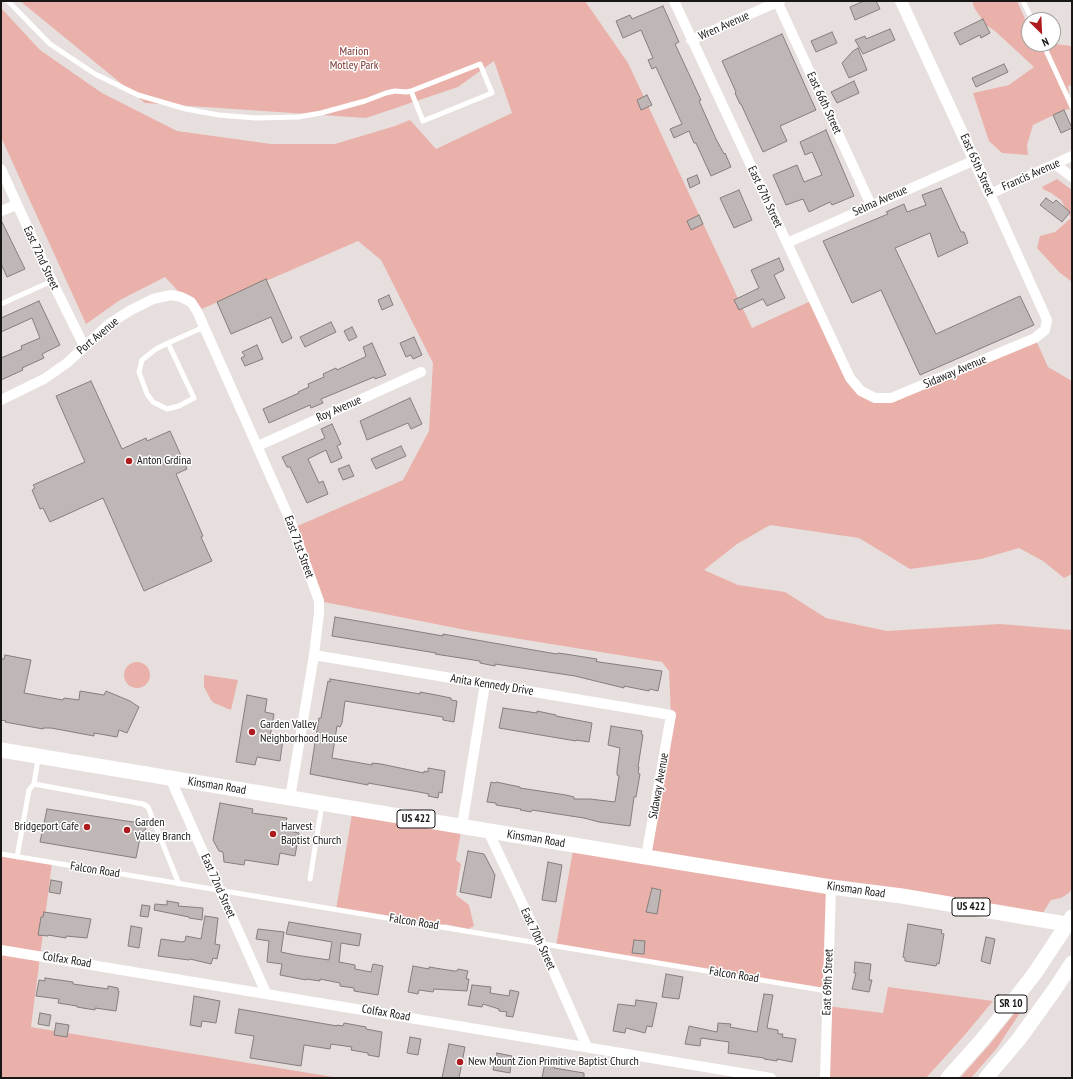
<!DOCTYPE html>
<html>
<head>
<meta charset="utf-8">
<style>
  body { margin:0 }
  #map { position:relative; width:1073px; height:1079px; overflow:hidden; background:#e7dfde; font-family:"PT Sans Narrow",sans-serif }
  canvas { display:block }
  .frame { position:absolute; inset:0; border:2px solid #191716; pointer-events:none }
  .north { position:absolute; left:1021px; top:12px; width:40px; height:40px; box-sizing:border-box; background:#fff; border:1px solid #a3a2a2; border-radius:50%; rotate:156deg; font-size:11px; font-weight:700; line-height:16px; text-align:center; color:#191716 }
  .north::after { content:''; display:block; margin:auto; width:14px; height:18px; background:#ad1b1e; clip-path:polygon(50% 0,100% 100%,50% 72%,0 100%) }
</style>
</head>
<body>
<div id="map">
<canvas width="1073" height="1079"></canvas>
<div class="frame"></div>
<div class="north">N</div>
</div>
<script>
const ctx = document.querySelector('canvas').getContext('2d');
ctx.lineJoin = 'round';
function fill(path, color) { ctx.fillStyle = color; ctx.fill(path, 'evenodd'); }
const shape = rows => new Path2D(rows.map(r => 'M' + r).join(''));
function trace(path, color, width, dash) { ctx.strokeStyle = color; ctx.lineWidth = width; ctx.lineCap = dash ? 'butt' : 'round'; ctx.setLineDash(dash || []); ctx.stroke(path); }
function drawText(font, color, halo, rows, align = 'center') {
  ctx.font = font + ' "PT Sans Narrow",sans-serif'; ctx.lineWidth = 3; ctx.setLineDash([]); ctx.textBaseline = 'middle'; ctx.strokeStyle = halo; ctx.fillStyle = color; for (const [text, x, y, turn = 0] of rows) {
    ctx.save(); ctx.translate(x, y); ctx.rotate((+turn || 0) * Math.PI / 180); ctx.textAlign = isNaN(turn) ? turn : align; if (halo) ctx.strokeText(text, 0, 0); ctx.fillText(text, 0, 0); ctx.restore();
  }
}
const green = shape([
  [20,1,585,1,628,63,752,328,813,300,861,391,891,398,1035,338,1048,367,1072,381,1072,574,1064,578,1043,561,1019,548,981,559,910,569,859,538,770,525,737,544,704,570,738,585,785,592,826,618,887,631,1000,624,1072,630,1072,888,1069,893,1061,898,1051,900,1039,919,831,887,827,991,556,946,574,845,646,857,671,715,669,671,662,662,471,631,319,601,293,528,403,480,429,431,433,363,381,260,358,241,197,311,165,277,120,300,86,324,1,137,1,8,40,50,102,93,177,131,271,144,335,144,395,126,410,120,436,149,512,113,494,61,458,87,366,118,145,103],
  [972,1,1017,1,1025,19,1029,21,1029,44,1053,44,1053,41,1055,44,1072,46,1072,85,1068,86,1070,109,1064,110,1033,125,1027,145,1028,155,1002,153,989,141,973,93,1009,85,1034,67,995,31,986,25,975,9],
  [1057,179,1072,190,1072,282,1059,272,1037,248,1040,236,1055,232,1071,218,1061,200,1051,193,1043,189,1042,187],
  '124 675a13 13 0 1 1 26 0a13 13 0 1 1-26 0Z',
  [204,675,238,680,231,710,214,703,211,700,204,687],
  [353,808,462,826,456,860,461,864,456,895,469,905,474,926,468,929,445,924,444,927,336,910],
  [1,854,52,863,31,1027,339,1078,1,1078],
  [888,987,993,1001,963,1037,926,1078,825,1078,827,1006,883,1013],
  [1025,1000,1027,1002,997,1048,971,1078,960,1078,990,1044]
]);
const building = shape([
  [864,1,876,1,880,9,855,20,850,7,864,1],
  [663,6,679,42,675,44,701,100,699,101,716,139,724,154,725,153,731,167,711,176,696,143,694,143,689,131,674,138,670,129,682,124,656,67,652,69,648,60,653,58,641,30,623,38,616,21,630,15,632,19,663,6],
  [983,19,990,33,981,38,980,35,960,45,954,33,983,19],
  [890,29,895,40,863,54,855,40,865,36,866,39,890,29],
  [832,32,837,43,816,52,811,41,832,32],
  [782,34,816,110,780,126,787,141,763,152,741,104,740,104,735,93,736,92,722,61,782,34],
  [858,48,867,70,849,78,842,63,853,51,858,48],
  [1004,64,1008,72,976,87,972,78,1004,64],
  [854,81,859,93,837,103,831,92,854,81],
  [647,95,652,105,641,110,637,100,647,95],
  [1064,110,1072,128,1061,133,1053,115,1064,110],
  [826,130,854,196,832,205,830,202,809,212,803,199,786,205,773,175,797,165,804,182,822,175,812,152,805,155,800,142,826,130],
  [697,175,700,183,690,188,687,179,697,175],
  [941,188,961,232,964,232,968,243,938,257,930,233,895,248,936,334,1020,296,1034,325,920,375,881,290,852,303,823,241,888,214,886,212,904,204,907,212,926,205,922,195,941,188],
  [739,190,752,220,734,228,720,198,739,190],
  [1046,198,1053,203,1056,200,1070,212,1062,222,1040,205,1046,198],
  [699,215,703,224,691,230,687,221,699,215],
  [1,220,25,269,7,277,1,264,1,220],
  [779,258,784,270,774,275,785,298,767,306,763,299,739,310,734,300,759,288,751,270,779,258],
  [266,279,292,338,282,343,271,317,231,334,217,302,266,279],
  [389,295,393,305,382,310,378,300,389,295],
  [39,301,60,345,42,354,44,358,22,368,23,370,1,380,1,358,22,349,21,346,40,338,32,318,1,332,1,318,39,301],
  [331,322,336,332,305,347,300,337,331,322],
  [352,327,357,337,349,341,344,331,352,327],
  [414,337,422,355,413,359,411,355,406,357,400,343,414,337],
  [372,343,386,375,375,379,374,377,321,399,323,403,311,408,310,405,269,423,263,409,299,393,298,392,309,387,308,384,324,377,323,374,336,368,337,370,365,357,366,356,363,347,372,343],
  [257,345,263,359,245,366,241,358,245,356,242,352,257,345],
  [91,381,122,449,146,438,147,441,170,431,187,469,176,474,203,536,201,537,212,561,144,591,103,498,50,522,43,508,40,509,32,490,35,488,33,485,85,462,56,396,91,381],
  [410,398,422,424,411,429,408,423,367,440,360,421,410,398],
  [332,424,341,444,337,446,342,458,331,463,326,450,308,459,319,483,323,481,328,494,307,503,290,467,287,467,282,457,325,438,321,429,332,424],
  [401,446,406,456,376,469,371,459,401,446],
  [349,465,354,476,343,480,338,469,349,465],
  [335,617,443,636,443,634,454,636,539,651,557,654,558,653,565,654,597,659,596,661,599,662,662,671,658,691,650,689,649,691,624,686,624,688,575,676,495,664,495,666,480,663,480,661,435,654,436,653,332,636,335,617],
  [5,655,31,660,24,693,63,700,64,698,79,700,80,691,104,695,106,691,130,701,139,707,127,733,119,730,117,737,94,733,94,736,51,728,43,728,43,729,5,722,6,721,1,720,1,659,4,659,5,655],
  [330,679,420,694,420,692,431,694,451,698,451,700,457,701,454,722,443,720,443,717,345,701,342,723,340,727,337,726,332,758,372,765,372,763,381,764,424,773,424,771,428,772,428,768,445,771,442,793,439,792,438,798,428,796,429,794,419,792,368,783,368,785,310,774,319,718,321,718,322,712,328,681,330,682,330,679],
  [247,695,267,699,265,712,274,714,270,737,283,739,280,761,257,757,255,765,236,762,247,695],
  [503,708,537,713,537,711,556,715,556,716,592,723,589,742,576,740,576,741,499,728,503,708],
  [611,726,642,731,641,734,643,735,638,767,639,767,638,773,640,774,636,797,634,797,630,826,599,822,584,818,532,810,531,812,520,810,521,809,496,805,496,803,487,802,491,782,495,783,496,782,520,787,520,788,566,795,574,797,574,799,590,799,615,802,619,776,617,775,617,771,620,748,608,745,611,726],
  [220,803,253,809,252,813,287,818,284,830,299,833,295,856,280,853,278,865,245,860,244,865,224,862,223,852,219,851,213,840,220,803],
  [47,809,133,822,138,819,146,829,141,833,136,858,40,842,47,809],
  [468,851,484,854,495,875,491,898,460,892,468,851],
  [548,862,562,865,556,902,542,900,548,862],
  [51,880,62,882,60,894,49,892,51,880],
  [652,888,661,890,657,914,646,912,652,888],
  [167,901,179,903,178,906,203,908,202,920,189,918,189,917,154,910,155,904,167,905,167,901],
  [142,905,150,906,148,917,140,916,142,905],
  [44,912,91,919,87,938,66,936,66,938,48,935,48,936,38,935,41,917,43,917,44,912],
  [205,916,218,918,215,944,220,945,217,959,213,958,211,964,190,959,189,960,158,956,161,939,182,942,185,941,186,936,201,939,205,916],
  [289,922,361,934,359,946,341,943,339,962,355,965,355,969,371,972,373,964,383,966,378,995,354,991,354,988,340,986,340,983,320,979,320,981,306,979,306,980,280,975,282,964,267,962,269,941,256,939,258,929,284,932,281,952,295,955,329,960,332,942,286,934,289,922],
  [908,924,942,930,941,933,944,934,939,964,937,963,936,966,905,961,905,958,903,957,908,924],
  [131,926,142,928,139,948,128,946,131,926],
  [986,937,995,939,990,964,981,961,986,937],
  [634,940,645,941,644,954,632,953,634,940],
  [855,962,871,964,869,980,872,980,869,992,852,989,856,973,854,973,855,962],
  [413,966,429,969,429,967,454,971,457,971,458,969,468,971,466,979,469,979,467,991,434,989,433,992,419,990,418,994,408,992,413,966],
  [666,974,683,977,679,999,662,997,666,974],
  [45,978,73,982,73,984,108,989,108,986,118,988,118,991,119,991,116,1011,95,1008,95,1010,77,1007,77,1006,58,1003,59,999,36,996,39,980,45,981,45,978],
  [472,985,491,987,490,993,509,996,510,990,519,992,513,1017,506,1016,507,1012,499,1011,499,1009,483,1004,482,1007,468,1005,472,985],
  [764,994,773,995,767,1028,778,1030,778,1034,783,1034,782,1037,796,1039,792,1062,777,1059,777,1061,764,1059,764,1058,728,1053,729,1042,701,1038,700,1046,685,1044,689,1026,717,1032,718,1023,731,1024,730,1027,757,1032,764,994],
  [194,996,220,1001,216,1023,202,1021,201,1027,190,1025,194,996],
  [636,1000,657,1003,652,1027,647,1026,645,1033,626,1028,625,1033,613,1031,618,1004,635,1006,636,1000],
  [239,1009,337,1026,337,1025,343,1026,344,1023,366,1027,366,1029,382,1032,379,1057,368,1055,368,1053,351,1050,352,1047,331,1044,330,1049,304,1045,301,1066,250,1058,254,1036,235,1033,239,1009],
  [40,1013,51,1015,49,1026,38,1024,40,1013],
  [56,1023,69,1025,67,1037,54,1035,56,1023],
  [410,1037,421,1039,418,1055,407,1053,410,1037],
  [449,1044,465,1047,459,1078,442,1078,449,1044],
  [497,1053,512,1056,510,1073,493,1070,497,1053],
  [545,1063,554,1065,554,1068,584,1073,584,1078,542,1078,545,1063]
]);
const service = shape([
  [8,1,50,44,95,74,138,95,186,109,219,115,256,118,298,117,321,113,365,101,386,93,395,91,406,92,411,91,480,64,492,93,423,121,411,91],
  [1023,1,1032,20],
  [1043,44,1072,107],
  [1,304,52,281],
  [168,343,194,398,179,406,167,409,153,402,147,394,139,372,142,360,156,349,168,343,204,327],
  [38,759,34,784,143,804,148,807,179,884],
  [1,854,827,991],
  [17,857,29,790,34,784],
  [310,879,322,804]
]);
const minor = shape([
  [674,1,850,378,861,391,875,398,891,398,1035,338,1045,330,1047,320,990,194,1072,156],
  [777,1,871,205],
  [691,40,780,1],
  [1055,164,1072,177],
  [1,169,52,281,84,346],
  [1,211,16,205],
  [787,243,975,160],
  [1,400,44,379,67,363,109,324,131,310,153,299,171,295,181,297,191,302,197,311,290,520,319,601,319,613,314,655,290,798],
  [258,446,421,372],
  [314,655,671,715,646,857],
  [170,778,266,993],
  [462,826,485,684],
  [488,831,541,943,587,1047],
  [1,950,771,1078],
  [825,1078,831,887]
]);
const tertiary = shape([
  [901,1,990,194]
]);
const primary = shape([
  [1,750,646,857,831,887,902,896,1072,925],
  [948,1078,982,1040,1008,1008,1035,973,1072,917],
  [986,1078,1019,1039,1055,989,1072,963]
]);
const markers = [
  [129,461,4,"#ad1b1e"],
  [252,732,4,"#ad1b1e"],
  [87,827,4,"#ad1b1e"],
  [127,830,4,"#ad1b1e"],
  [273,834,4,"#ad1b1e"],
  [460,1062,4,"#ad1b1e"]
];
const shields = [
  [416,819,38],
  [971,907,38],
  [1011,1004,32]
];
const shieldNames = [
  ["US 422",416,819],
  ["US 422",971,907],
  ["SR 10",1011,1004]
];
const streetNames = [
  ["Wren Avenue",724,26,-24],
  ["East 66th Street",824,103,65],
  ["East 65th Street",977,165,66],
  ["Francis Avenue",1031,175,-24],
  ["East 67th Street",765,197,65],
  ["Selma Avenue",880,201,-24],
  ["East 72nd Street",41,258,65],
  ["Port Avenue",98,336,-40],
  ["Sidaway Avenue",955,372,-23],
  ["Roy Avenue",339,409,-24],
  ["East 71st Street",299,547,70],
  ["Anita Kennedy Drive",492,685,9],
  ["Kinsman Road",217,786,9],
  ["Sidaway Avenue",659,786,-80],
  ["Kinsman Road",536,839,9],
  ["Falcon Road",95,870,9],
  ["East 72nd Street",218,886,66],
  ["Kinsman Road",856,890,8],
  ["Falcon Road",414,922,9],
  ["East 70th Street",538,939,65],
  ["Colfax Road",67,960,9],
  ["Falcon Road",734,975,9],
  ["East 69th Street",828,982,-88],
  ["Colfax Road",386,1013,10]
];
const parkNames = [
  ["Marion",354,52],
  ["Motley Park",354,66]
];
const poiNames = [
  ["Anton Grdina",137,461],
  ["Garden Valley",260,725],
  ["Neighborhood House",260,739],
  ["Garden",135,823],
  ["Valley Branch",135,837],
  ["Bridgeport Cafe",79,827,"right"],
  ["Harvest",281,827],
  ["Baptist Church",281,841],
  ["New Mount Zion Primitive Baptist Church",468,1062]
];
fill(green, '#eab1aa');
fill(building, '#bfb7b6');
trace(building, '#857e7d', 1);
trace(service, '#fff', 5);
trace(minor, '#fff', 10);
trace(tertiary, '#fff', 12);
trace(primary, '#fff', 15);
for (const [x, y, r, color] of markers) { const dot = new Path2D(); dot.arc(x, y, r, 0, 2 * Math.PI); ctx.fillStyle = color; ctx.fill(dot); trace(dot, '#fff', 1.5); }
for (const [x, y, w] of shields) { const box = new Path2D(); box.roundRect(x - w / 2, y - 9, w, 18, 3); ctx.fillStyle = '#fff'; ctx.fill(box); trace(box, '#191716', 1); }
drawText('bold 11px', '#191716', null, shieldNames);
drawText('12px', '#191716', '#fff', streetNames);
drawText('12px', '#78332e', '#fff', parkNames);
drawText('12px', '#191716', '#fff', poiNames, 'left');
</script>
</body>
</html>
